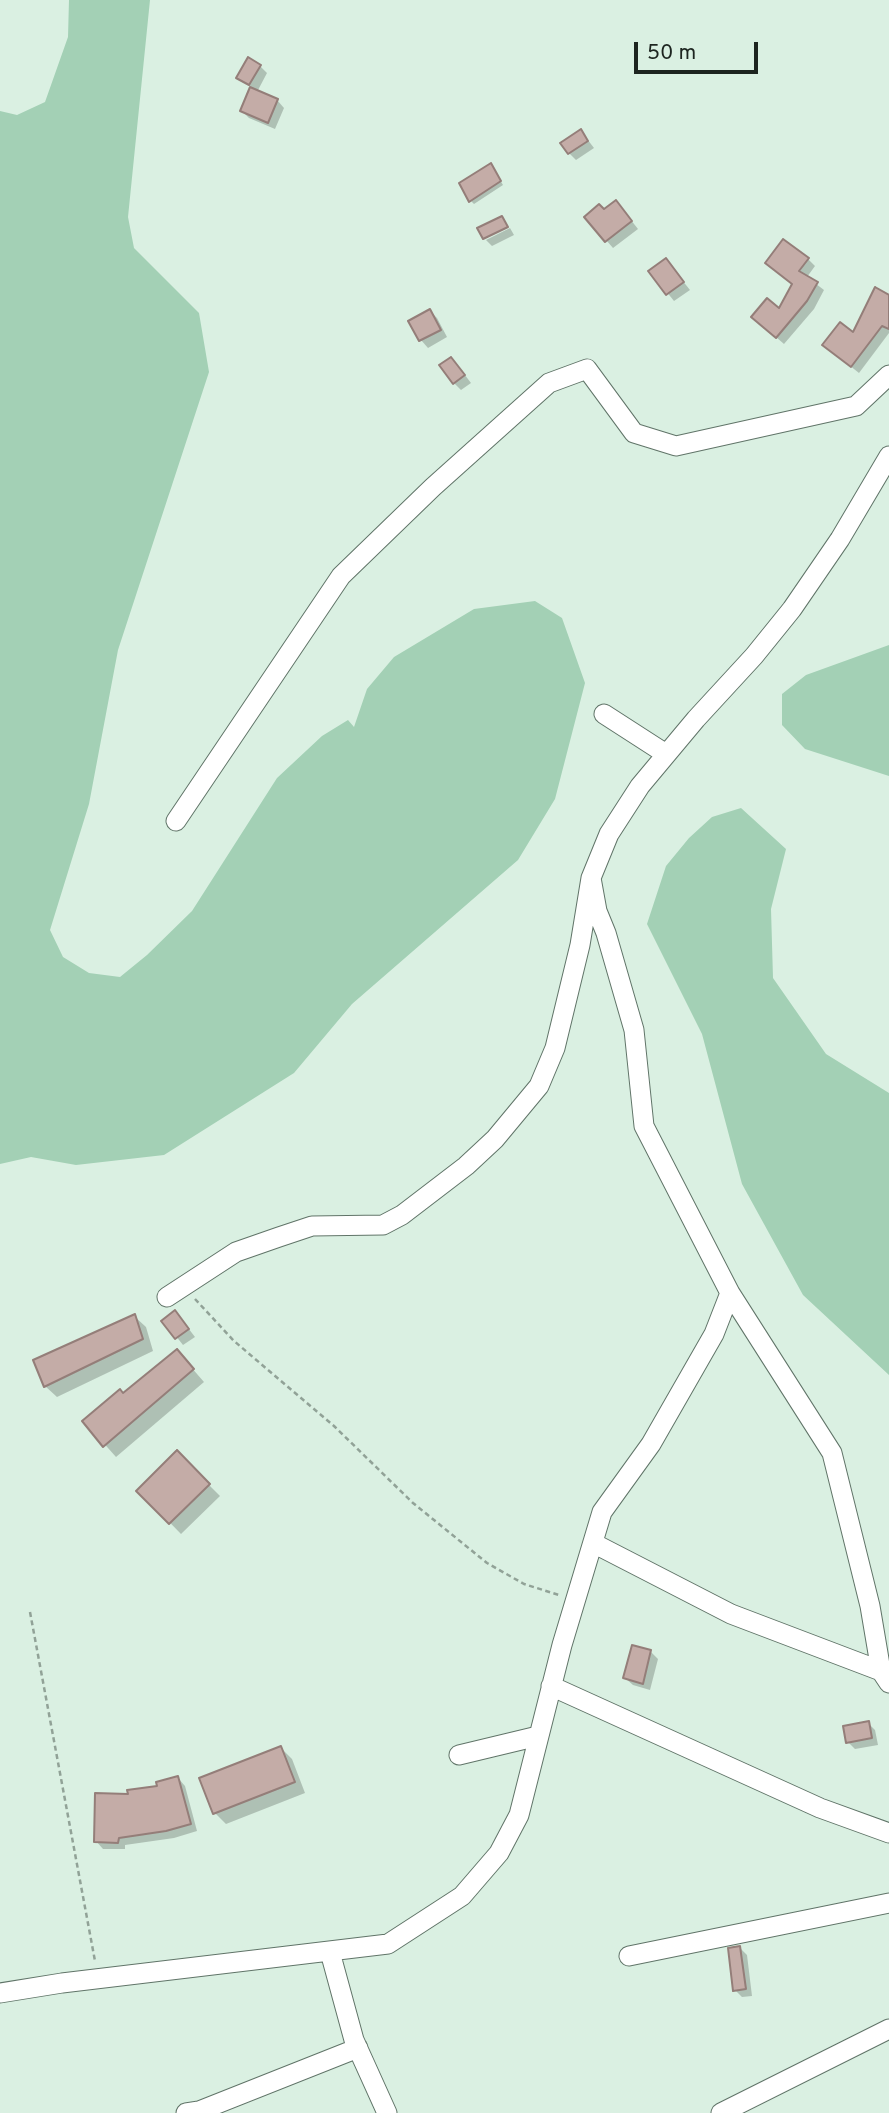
<!DOCTYPE html>
<html>
<head>
<meta charset="utf-8">
<style>
  body { margin:0 }
  #map { position:relative; width:889px; height:2113px; overflow:hidden; background:#daf0e2; font-family:Overpass,sans-serif }
  canvas { display:block }
  .scale { position:absolute; left:634px; top:42px; width:124px; height:32px; box-sizing:border-box; border:4px solid #1d2520; border-top:0; padding-left:9px; font-size:21px; line-height:24px; white-space:nowrap; color:#1d2520; -webkit-text-stroke:5px #daf0e2; paint-order:stroke }
</style>
</head>
<body>
<div id="map">
<canvas width="889" height="2113"></canvas>
<div class="scale">50 m</div>
</div>
<script>
const ctx = document.querySelector('canvas').getContext('2d');
ctx.lineJoin = 'round';
function fill(path, color) { ctx.fillStyle = color; ctx.fill(path, 'evenodd'); }
const shape = rows => new Path2D(rows.map(r => 'M' + r).join(''));
function trace(path, color, width, dash) { ctx.strokeStyle = color; ctx.lineWidth = width; ctx.lineCap = dash ? 'butt' : 'round'; ctx.setLineDash(dash || []); ctx.stroke(path); }
const green = shape([
  [69,0,150,0,128,217,134,248,199,313,209,372,118,650,89,804,50,930,63,957,89,973,120,977,147,955,192,911,277,778,322,736,348,720,354,727,367,689,394,657,474,609,535,601,562,618,585,683,555,799,518,860,352,1004,294,1073,164,1155,76,1165,31,1157,0,1164,0,111,17,115,45,102,68,37],
  [889,645,889,776,805,749,782,725,782,694,806,675],
  [741,808,786,849,771,909,773,978,826,1054,889,1093,889,1375,803,1295,742,1184,702,1034,647,924,666,866,689,838,712,817]
]);
const shadow = shape([
  [260,66,267,73,257,92,277,100,284,108,275,129,249,118,242,111,252,88,238,78],
  [581,131,594,148,576,160,569,153],
  [493,168,503,185,474,204,471,201],
  [623,210,638,229,613,248,586,217,604,211],
  [510,228,514,235,492,246,486,240],
  [808,259,815,266,807,277,824,290,814,309,784,344,761,324,779,311,794,285,774,270],
  [666,260,690,290,674,301,650,271],
  [889,296,889,333,859,373,824,345,853,334],
  [430,311,437,318,447,337,428,348,421,340,411,322],
  [458,366,471,383,461,390,454,383],
  [134,1316,146,1327,153,1351,57,1397,45,1386],
  [182,1320,195,1337,183,1345,164,1321],
  [177,1351,204,1382,116,1457,84,1421,124,1395],
  [177,1453,220,1496,181,1534,139,1491],
  [651,1652,658,1659,650,1690,633,1685,625,1678],
  [868,1723,875,1730,878,1745,855,1749,848,1742],
  [281,1748,292,1759,305,1793,226,1824,215,1813],
  [178,1778,185,1786,197,1831,174,1838,125,1845,125,1849,103,1849,96,1841,130,1796,159,1787],
  [740,1948,747,1955,752,1996,742,1997,735,1990]
]);
const building = shape([
  [248,57,261,65,249,85,236,78,248,57],
  [250,87,278,99,268,123,240,111,250,87],
  [581,129,588,141,568,154,560,143,581,129],
  [491,163,501,181,469,202,459,183,491,163],
  [616,200,632,221,605,242,584,217,599,204,604,209,616,200],
  [502,216,508,227,483,239,477,228,502,216],
  [783,239,809,258,799,271,818,282,807,301,776,338,751,317,767,298,779,308,792,284,765,263,783,239],
  [666,258,684,282,666,295,648,271,666,258],
  [875,287,889,295,889,329,882,326,851,367,822,345,840,322,853,332,875,287],
  [430,309,441,330,419,341,408,321,430,309],
  [451,357,465,375,453,384,439,365,451,357],
  [175,1310,189,1329,175,1339,161,1321,175,1310],
  [135,1314,143,1339,44,1387,33,1360,135,1314],
  [177,1349,194,1369,103,1447,82,1421,120,1389,123,1393,177,1349],
  [177,1450,210,1484,169,1524,136,1491,177,1450],
  [632,1645,651,1650,643,1684,623,1678,632,1645],
  [869,1721,872,1738,846,1743,843,1726,869,1721],
  [281,1746,295,1782,213,1814,199,1778,281,1746],
  [178,1776,191,1824,166,1831,119,1838,118,1843,94,1842,95,1793,128,1794,127,1790,157,1786,156,1782,178,1776],
  [740,1946,746,1989,733,1991,728,1948,740,1946]
]);
const path = shape([
  [195,1299,234,1341,334,1426,413,1503,487,1563,524,1584,559,1595],
  [30,1612,95,1961]
]);
const street = shape([
  [604,714,666,754],
  [176,821,341,576,433,487,549,383,587,369,634,433,676,446,856,406,889,375],
  [730,1293,832,1453,870,1606,881,1671,889,1683],
  [167,1297,236,1252,279,1237,312,1226,383,1225,402,1215,466,1166,495,1139,539,1086,555,1048,580,945,591,878,609,834,640,786,696,719,754,656,792,609,840,539,889,456],
  [593,1543,731,1614,881,1671],
  [551,1686,820,1808,889,1833],
  [459,1755,538,1736],
  [330,1952,354,2040,387,2113],
  [629,1956,889,1903],
  [0,1993,62,1983,388,1944,462,1896,499,1853,519,1815,562,1645,602,1512,651,1444,714,1334,730,1293,644,1126,634,1030,606,933,597,911,591,878],
  [186,2113,199,2111,358,2048],
  [721,2113,889,2029]
]);
fill(green, '#a3d0b5');
fill(shadow, '#0003');
fill(building, '#c4aca7');
trace(building, '#947e79', 2);
trace(street, '#607468', 21);
trace(path, '#91a297', 2.5, [5, 3.5]);
trace(street, '#fff', 19);
</script>
</body>
</html>
